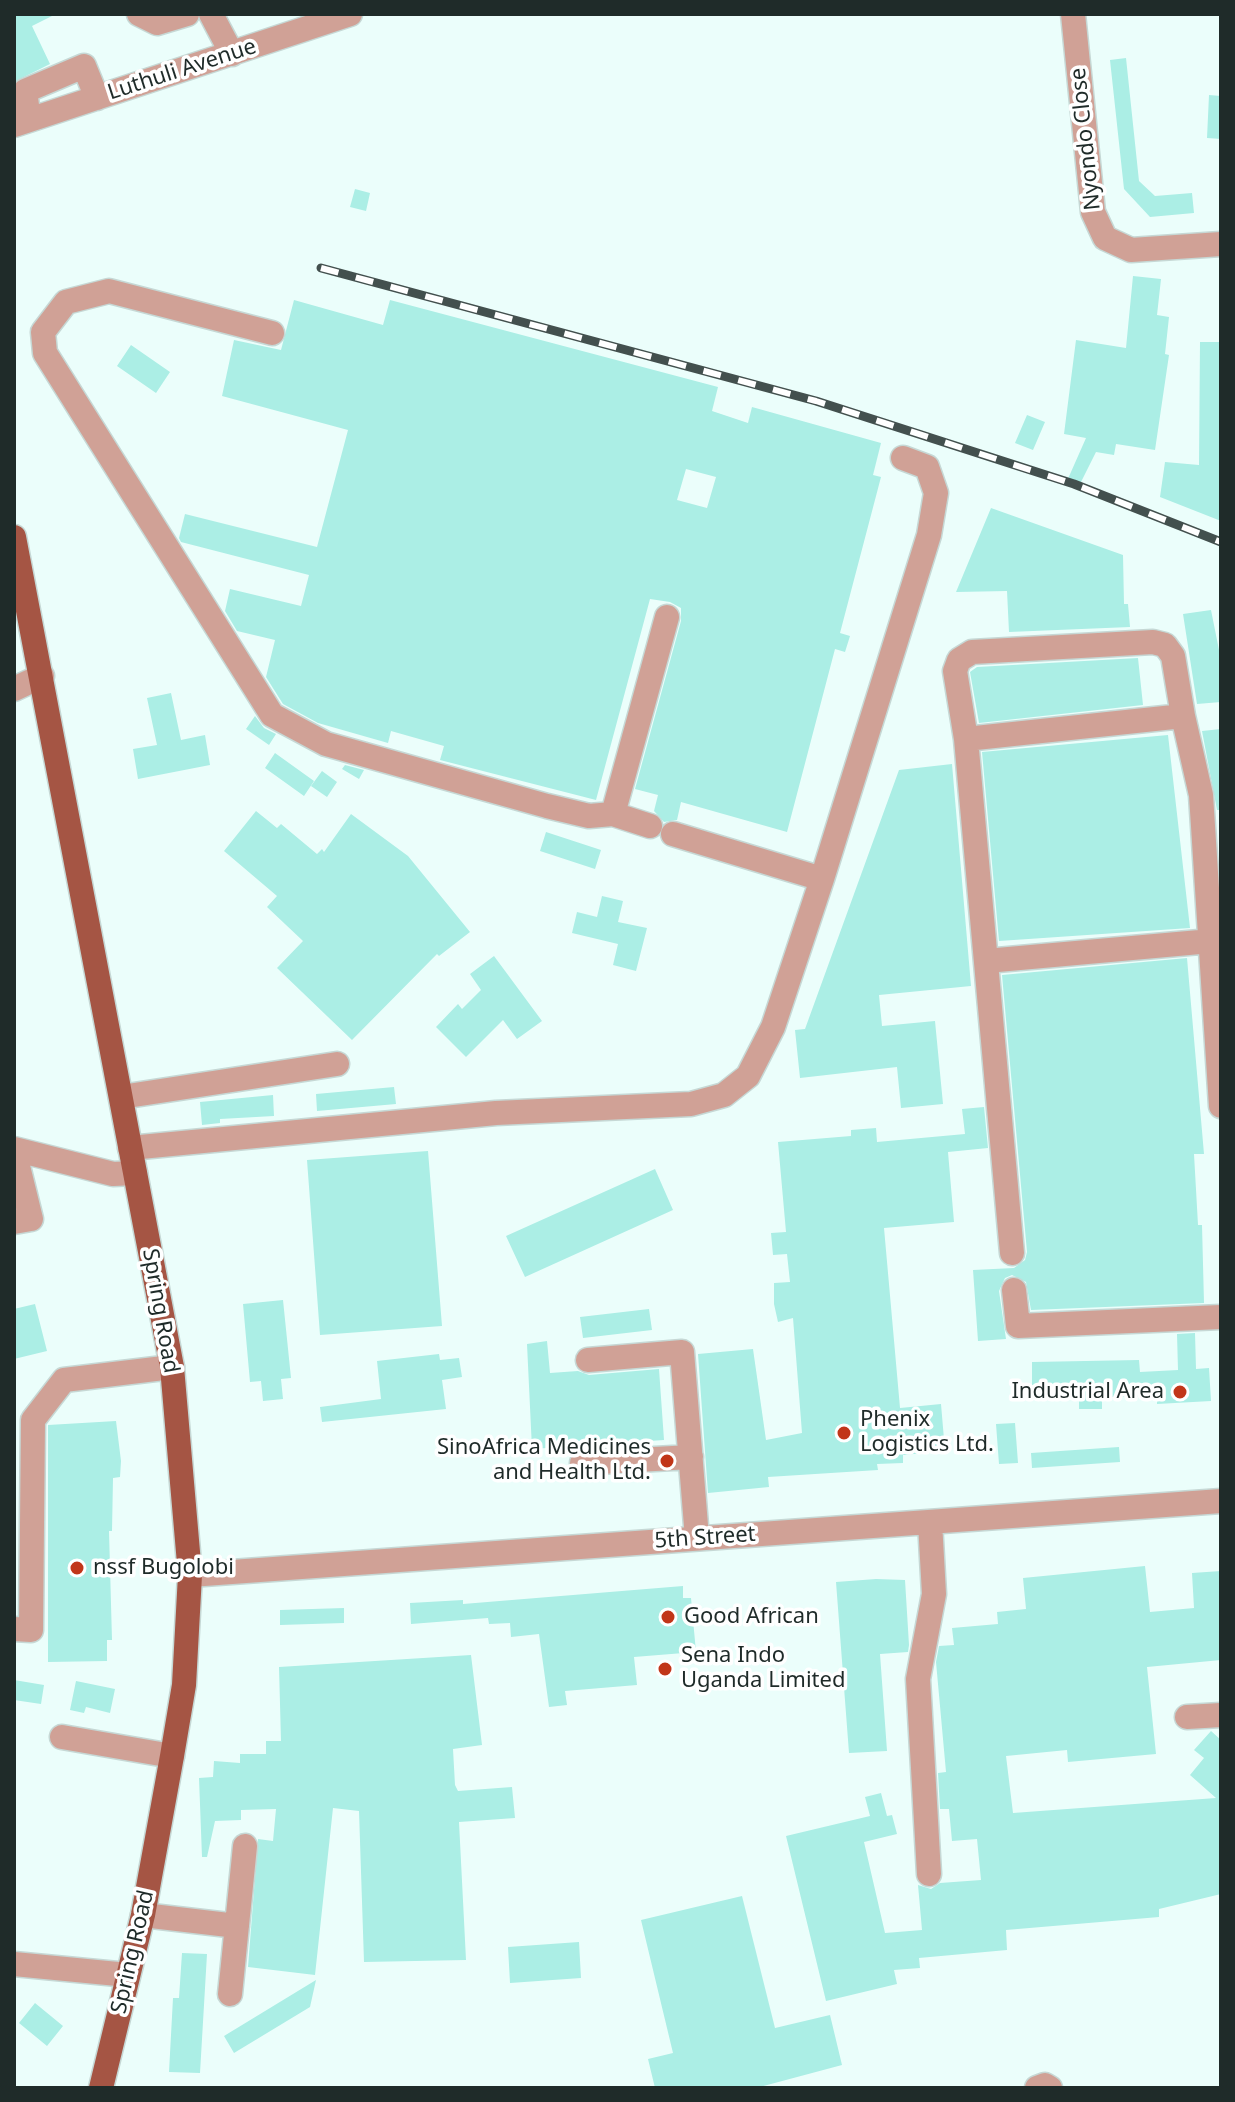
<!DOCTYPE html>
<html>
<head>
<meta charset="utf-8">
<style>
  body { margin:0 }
  #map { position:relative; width:1235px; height:2102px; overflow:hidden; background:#ebfefb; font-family:"Noto Sans",sans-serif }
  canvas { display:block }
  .frame { position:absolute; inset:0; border:16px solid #1f2b29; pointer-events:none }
</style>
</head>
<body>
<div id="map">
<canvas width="1235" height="2102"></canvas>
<div class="frame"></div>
</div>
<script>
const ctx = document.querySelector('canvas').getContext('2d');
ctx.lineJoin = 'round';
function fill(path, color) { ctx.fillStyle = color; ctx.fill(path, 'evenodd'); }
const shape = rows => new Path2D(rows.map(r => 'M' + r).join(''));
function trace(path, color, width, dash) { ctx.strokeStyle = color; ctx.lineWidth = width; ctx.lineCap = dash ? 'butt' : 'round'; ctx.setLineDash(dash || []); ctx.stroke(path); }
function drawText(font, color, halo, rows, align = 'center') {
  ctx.font = font + ' "Noto Sans",sans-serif'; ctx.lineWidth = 7; ctx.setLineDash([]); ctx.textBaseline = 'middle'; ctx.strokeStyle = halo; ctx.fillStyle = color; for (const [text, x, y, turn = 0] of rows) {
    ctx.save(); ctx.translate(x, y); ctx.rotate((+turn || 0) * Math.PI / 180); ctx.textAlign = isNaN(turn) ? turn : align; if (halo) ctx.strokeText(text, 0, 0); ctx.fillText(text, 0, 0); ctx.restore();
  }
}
const building = shape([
  [14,14,56,14,32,26,50,64,14,82],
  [1126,58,1139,181,1155,196,1192,193,1194,213,1150,217,1124,189,1110,60],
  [1209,95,1221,96,1221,139,1207,138],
  [355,189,370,193,366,211,350,207],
  [1133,276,1161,279,1157,315,1169,317,1165,354,1169,355,1155,450,1116,444,1114,455,1096,452,1079,486,1067,481,1086,438,1064,434,1076,340,1126,348],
  [294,300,383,325,390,300,718,387,712,411,748,423,752,407,881,443,873,475,881,477,840,633,850,636,845,652,835,649,787,832,681,802,677,820,664,822,654,811,658,795,635,789,681,621,681,608,670,602,650,599,596,800,440,760,444,746,391,731,388,743,318,723,283,704,266,677,275,640,237,631,225,611,230,589,301,606,309,575,181,542,179,538,185,514,317,547,348,430,222,396,234,340,281,350],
  [686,469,716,477,707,508,677,500],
  [1200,342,1221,342,1221,521,1160,497,1165,462,1199,465],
  [131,345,170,372,156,393,117,366],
  [1027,415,1045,422,1033,450,1015,443],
  [991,508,1123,555,1124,604,1128,604,1130,627,1009,632,1007,591,956,592],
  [1211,610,1221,660,1221,702,1197,704,1183,614],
  [1138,658,1143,705,979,723,970,672,977,667],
  [171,693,181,740,205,735,210,765,138,779,133,749,157,745,147,698],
  [255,716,264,728,276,734,269,745,246,729],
  [1221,729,1221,810,1217,810,1202,731],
  [1168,735,1190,928,999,941,982,752],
  [275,753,314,781,304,796,265,768],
  [952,764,971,986,879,995,882,1026,935,1021,943,1104,901,1108,897,1067,800,1078,795,1030,805,1029,899,770],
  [345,765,364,770,359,779,342,769],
  [322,771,337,782,327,797,311,786],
  [256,811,277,828,281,824,317,854,322,849,324,852,351,814,408,856,470,932,439,956,437,954,352,1040,277,968,303,941,267,907,277,896,224,851],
  [546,832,601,850,595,869,540,851],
  [602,896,623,901,618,922,647,928,636,971,613,965,618,944,572,933,577,912,597,917],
  [494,956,542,1021,517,1039,503,1020,466,1057,436,1027,458,1004,462,1009,481,990,470,974],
  [1187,958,1204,1154,1194,1154,1198,1225,1202,1225,1204,1303,1031,1310,1026,1282,1012,1275,1005,1278,999,1291,1006,1339,978,1341,973,1270,1014,1268,1025,1260,1027,1252,1002,975],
  [394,1087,396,1104,317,1111,316,1094],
  [273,1095,274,1116,220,1119,220,1123,202,1125,200,1102],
  [984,1107,988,1148,948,1152,954,1222,884,1228,900,1408,941,1404,945,1451,903,1455,903,1463,877,1464,878,1470,768,1477,769,1487,708,1493,698,1354,753,1349,766,1440,802,1433,793,1318,778,1322,774,1304,774,1283,790,1282,787,1254,773,1255,771,1233,786,1232,778,1142,851,1136,851,1130,876,1128,877,1142,965,1134,962,1109],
  [428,1151,442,1326,320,1335,307,1160],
  [655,1169,673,1210,525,1277,506,1236],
  [283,1300,291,1378,281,1379,283,1399,263,1401,261,1381,250,1382,243,1304],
  [35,1304,47,1351,14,1359,14,1309],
  [649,1309,652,1330,583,1338,580,1317],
  [1195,1333,1196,1369,1209,1368,1211,1401,1157,1404,1157,1397,1102,1397,1102,1409,1079,1409,1079,1398,1032,1399,1032,1362,1139,1360,1140,1372,1178,1370,1177,1334],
  [547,1341,550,1373,578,1371,589,1375,659,1369,664,1440,532,1449,527,1344],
  [439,1354,440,1360,459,1358,462,1377,442,1380,446,1409,322,1422,320,1407,381,1399,377,1361],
  [116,1421,121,1461,120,1477,113,1478,112,1531,109,1531,112,1640,107,1640,107,1661,48,1662,48,1425],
  [1015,1423,1018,1463,999,1464,996,1424],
  [1119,1447,1120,1462,1032,1468,1031,1453],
  [1145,1566,1150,1612,1194,1608,1192,1573,1221,1571,1221,1660,1147,1667,1156,1754,1068,1762,1067,1750,1006,1756,1013,1813,1216,1798,1190,1775,1204,1758,1194,1750,1211,1731,1221,1740,1221,1894,1159,1909,1159,1917,1006,1930,1007,1950,919,1958,920,1968,894,1970,897,1984,826,2001,786,1836,870,1816,865,1797,881,1793,887,1816,892,1815,897,1834,864,1842,885,1933,922,1930,918,1885,931,1889,940,1883,981,1880,977,1839,952,1841,949,1809,940,1809,938,1773,946,1772,936,1662,939,1646,954,1645,952,1628,998,1624,997,1612,1026,1609,1023,1578],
  [876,1579,905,1580,909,1645,908,1652,880,1654,887,1751,849,1753,836,1582],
  [683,1586,683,1598,691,1598,696,1652,634,1657,637,1685,565,1691,567,1705,549,1707,539,1634,511,1637,510,1623,489,1624,488,1618,411,1624,410,1603,463,1600,463,1604],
  [344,1608,344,1623,280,1625,280,1610],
  [471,1655,482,1745,453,1749,455,1785,458,1791,512,1787,515,1818,459,1822,466,1960,364,1962,359,1811,333,1808,315,1975,248,1967,258,1839,273,1841,276,1809,241,1810,241,1820,215,1821,207,1857,202,1857,199,1778,213,1777,214,1761,240,1763,240,1754,266,1754,266,1741,281,1741,279,1667],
  [14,1680,44,1685,41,1704,14,1700],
  [76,1681,115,1689,110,1713,86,1707,84,1713,70,1710],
  [742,1896,775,2028,830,2015,842,2065,756,2088,655,2088,648,2059,673,2053,641,1920],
  [579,1942,581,1978,510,1983,508,1947],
  [182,1953,207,1954,200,2073,169,2072,173,1998,179,1998],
  [316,1980,310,2007,234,2053,224,2036],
  [35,2003,63,2026,47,2046,19,2023]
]);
const minor = shape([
  [139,14,157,23,187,14],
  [211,14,232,54],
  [1073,14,1093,212,1105,238,1131,250,1221,244],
  [29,120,25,91,84,66,97,98],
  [14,125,350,14],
  [272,333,109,291,66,302,43,332,45,353,272,715,326,744,547,806,589,816,613,814,650,826],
  [14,689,42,676],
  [966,739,955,671,959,660,972,652,1153,642,1165,645,1173,656,1183,716],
  [613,814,667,617],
  [673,834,822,879,929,535,936,493,927,467,903,458],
  [986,961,1211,941],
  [121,1097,337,1064],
  [130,1148,496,1113,691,1104,724,1095,748,1076,773,1027,822,879],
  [14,1149,113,1174,135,1173],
  [14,1150,31,1219,14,1222],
  [1012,1253,966,739,1183,716,1201,795,1221,1106],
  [1014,1290,1018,1326,1221,1317],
  [588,1360,682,1352,697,1538],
  [582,1463,691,1457],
  [190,1575,1221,1501],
  [14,1629,31,1630,33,1420,64,1380,172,1367],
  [1187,1717,1221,1715],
  [62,1737,172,1756],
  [929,1874,918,1679,934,1594,930,1522],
  [143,1915,237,1926],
  [14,1964,128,1975],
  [230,1994,245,1846],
  [1037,2088,1045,2085,1050,2088]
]);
const major = shape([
  [14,537,172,1367,190,1575,184,1685,172,1756,143,1915,101,2088]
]);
const rail = shape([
  [321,268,816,401,1074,484,1221,542]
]);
const markers = [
  [1180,1392,8,"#c13619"],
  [844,1433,8,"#c13619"],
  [667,1461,8,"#c13619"],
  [77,1568,8,"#c13619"],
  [668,1617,8,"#c13619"],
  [665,1669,8,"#c13619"]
];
const streetNames = [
  ["Luthuli Avenue",182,70,-18],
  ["Nyondo Close",1086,139,-96],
  ["Spring Road",160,1311,80],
  ["5th Street",705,1538,-4],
  ["Spring Road",133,1952,-77]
];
const poiNames = [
  ["Industrial Area",1164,1392,"right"],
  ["Phenix",860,1420],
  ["Logistics Ltd.",860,1445],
  ["SinoAfrica Medicines",651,1448,"right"],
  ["and Health Ltd.",651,1473,"right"],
  ["nssf Bugolobi",93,1568],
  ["Good African",684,1617],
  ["Sena Indo",681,1656],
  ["Uganda Limited",681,1681]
];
fill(building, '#abeee5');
trace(minor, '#c6d8d5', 27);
trace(major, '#c6d8d5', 27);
trace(minor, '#d0a196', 24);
trace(major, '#a55544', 24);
trace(rail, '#43504e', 9);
trace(rail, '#fff', 6, [18]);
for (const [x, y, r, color] of markers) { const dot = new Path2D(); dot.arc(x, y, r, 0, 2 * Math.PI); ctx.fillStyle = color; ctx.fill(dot); trace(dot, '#fff', 3); }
drawText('22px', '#1f2b29', '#fff', streetNames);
drawText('22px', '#1f2b29', '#fff', poiNames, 'left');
</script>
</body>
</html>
